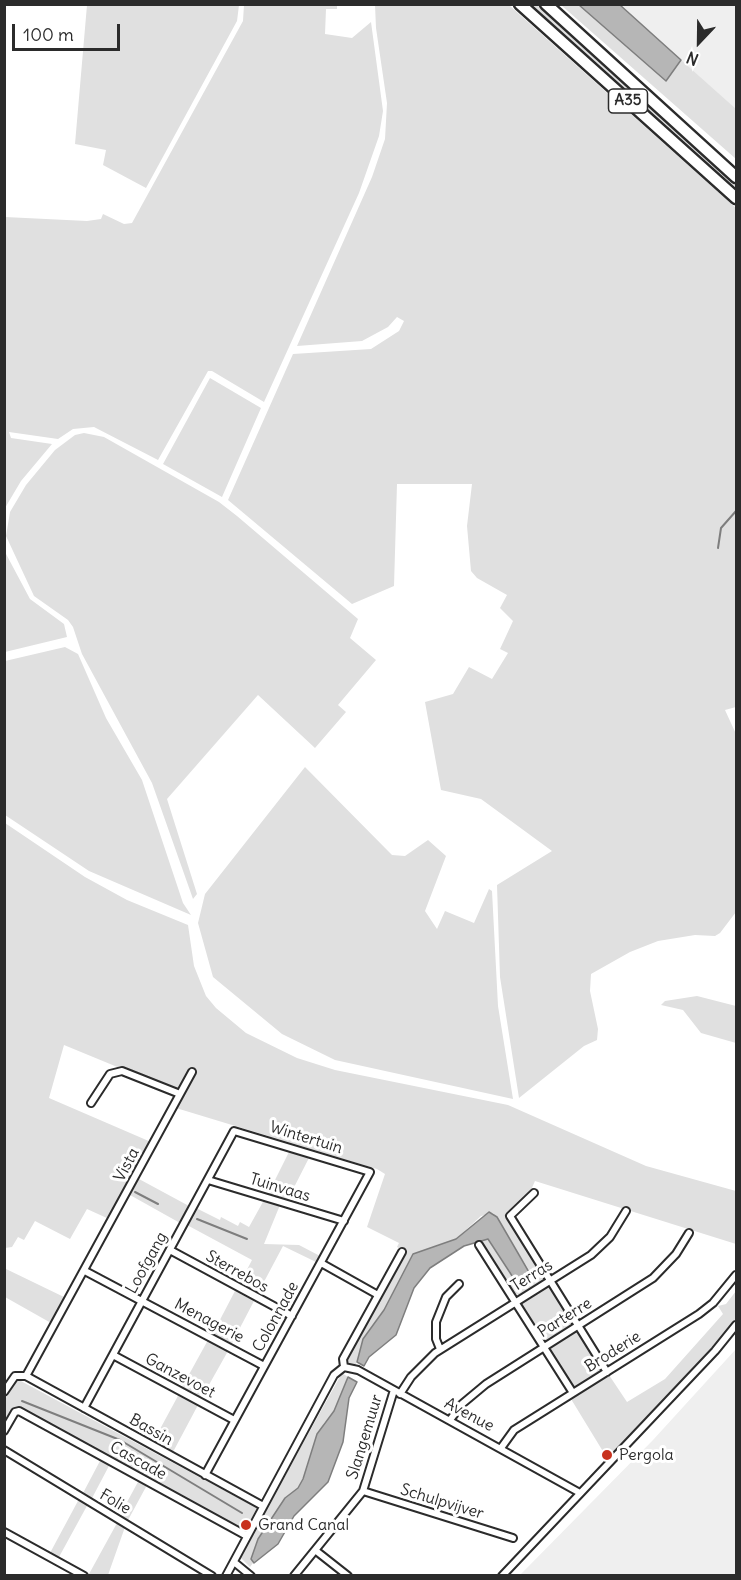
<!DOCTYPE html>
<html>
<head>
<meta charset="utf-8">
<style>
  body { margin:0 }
  #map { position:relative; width:741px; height:1580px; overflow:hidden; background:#fff; font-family:Delius,sans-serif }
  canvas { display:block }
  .frame { position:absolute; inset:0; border:6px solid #2b2b2b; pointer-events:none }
  .north { position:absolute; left:669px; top:12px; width:60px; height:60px; -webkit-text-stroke:4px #fff; paint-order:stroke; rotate:202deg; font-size:16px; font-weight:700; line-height:24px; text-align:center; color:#2b2b2b }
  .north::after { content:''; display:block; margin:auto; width:21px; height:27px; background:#2b2b2b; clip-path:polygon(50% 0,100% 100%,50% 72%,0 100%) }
  .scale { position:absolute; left:12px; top:24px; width:108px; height:27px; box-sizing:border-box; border:3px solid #2b2b2b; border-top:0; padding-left:8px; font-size:18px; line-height:21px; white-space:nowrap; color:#2b2b2b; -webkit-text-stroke:4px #fff; paint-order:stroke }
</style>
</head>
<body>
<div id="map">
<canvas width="741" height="1580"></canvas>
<div class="frame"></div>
<div class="north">N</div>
<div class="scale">100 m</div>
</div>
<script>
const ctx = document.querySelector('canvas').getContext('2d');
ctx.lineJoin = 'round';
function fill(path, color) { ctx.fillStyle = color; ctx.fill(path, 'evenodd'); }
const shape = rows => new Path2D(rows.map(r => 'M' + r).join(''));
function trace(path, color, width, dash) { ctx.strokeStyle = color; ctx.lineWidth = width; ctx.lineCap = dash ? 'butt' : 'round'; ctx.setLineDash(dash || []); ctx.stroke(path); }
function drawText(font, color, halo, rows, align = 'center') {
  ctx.font = font + ' Delius,sans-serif'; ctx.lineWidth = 6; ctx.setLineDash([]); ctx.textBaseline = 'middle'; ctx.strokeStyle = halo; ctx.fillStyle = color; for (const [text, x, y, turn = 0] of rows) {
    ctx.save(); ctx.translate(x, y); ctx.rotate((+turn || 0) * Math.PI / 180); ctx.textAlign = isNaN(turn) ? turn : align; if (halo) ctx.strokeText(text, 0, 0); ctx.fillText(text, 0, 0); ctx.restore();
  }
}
const built = shape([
  [576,5,736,5,736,143],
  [736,1349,736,1575,520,1575,653,1440]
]);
const green = shape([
  [87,5,239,5,237,21,146,188,103,165,106,150,75,144],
  [244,5,337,5,337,9,326,9,325,34,352,38,371,22,383,111,379,136,359,193,264,402,212,371,208,371,158,460,94,427,73,429,58,439,9,432,11,438,52,444,21,481,5,508,5,217,87,221,101,219,103,214,124,224,132,223,243,21],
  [375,5,509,5,736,208,736,707,725,710,736,734,736,912,720,933,715,936,695,935,658,941,630,952,591,974,590,991,598,1029,597,1040,584,1046,519,1098,500,977,497,885,552,851,481,799,441,790,425,702,453,694,469,667,492,679,508,653,500,649,513,621,500,608,507,595,477,578,471,571,467,526,472,484,397,484,394,586,352,604,228,500,293,354,371,349,399,331,404,321,397,317,388,327,362,341,297,346,372,177,385,139,387,103,376,28],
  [527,5,543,5,736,178,736,192],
  [561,5,579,5,665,81,681,60,736,109,736,159],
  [210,378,261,408,222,497,163,464],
  [84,433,104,437,219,502,237,516,358,619,350,638,376,660,338,705,346,712,315,748,258,695,167,799,197,894,193,899,152,783,82,654,73,627,68,620,34,596,6,536,10,512,26,485,55,450,75,435],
  [5,552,30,599,64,624,67,637,5,652],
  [65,647,78,654,106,718,142,780,183,903,191,915,89,871,5,815,5,661],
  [305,767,392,855,405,856,428,840,446,856,425,911,437,929,445,911,474,923,489,889,492,891,498,1006,513,1099,335,1060,282,1034,213,977,198,923,205,894],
  [5,823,85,877,127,900,188,925,194,966,206,996,216,1008,246,1033,297,1058,335,1070,508,1105,646,1166,736,1191,736,1244,535,1181,531,1190,507,1215,542,1274,543,1280,519,1295,513,1293,480,1240,488,1239,522,1287,533,1280,531,1273,493,1213,481,1216,456,1239,413,1254,384,1310,373,1325,355,1366,346,1361,405,1252,397,1247,399,1243,367,1227,385,1174,377,1169,176,1108,195,1072,189,1070,178,1092,64,1045,49,1098,151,1142,109,1219,87,1209,70,1239,35,1221,24,1240,18,1237,12,1247,5,1248],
  [697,996,736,1006,736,1043,701,1033,683,1010,661,1005,665,1001],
  [290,1150,310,1156,287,1201,267,1196],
  [139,1179,189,1206,180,1223,130,1195],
  [264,1200,280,1205,264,1244,299,1245,320,1256,316,1262,283,1246,257,1295,239,1285,252,1260,187,1225,189,1216,196,1208,220,1220,221,1217,238,1226,240,1222,249,1227],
  [4,1268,66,1298,51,1323,5,1297],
  [549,1286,572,1323,571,1327,548,1341,542,1339,521,1303],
  [235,1291,254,1301,231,1345,212,1335],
  [736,1291,736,1318,729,1330,607,1458,571,1399,609,1375,627,1402,665,1379,723,1314,718,1306,726,1304],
  [575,1332,581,1335,602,1368,601,1372,576,1387,570,1385,549,1350],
  [208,1340,228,1351,201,1399,181,1389],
  [342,1373,348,1377,334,1411,324,1423,303,1479,298,1488,285,1498,251,1559,253,1563,250,1567,240,1557],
  [19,1380,257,1508,245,1530,20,1408,13,1409,5,1425,5,1400,14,1382],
  [179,1394,198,1405,173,1452,153,1442],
  [101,1459,110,1464,91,1500,82,1495],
  [139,1480,147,1485,127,1522,119,1517],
  [79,1499,88,1504,59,1557,50,1553],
  [117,1523,125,1527,108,1575,92,1575,89,1574]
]);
const water = shape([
  [579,5,620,5,681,60,666,81,579,5],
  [489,1212,497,1217,533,1279,522,1287,518,1285,488,1239,464,1246,430,1268,414,1288,396,1335,369,1357,364,1366,357,1362,363,1339,384,1310,413,1254,456,1239,489,1212],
  [348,1377,357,1382,349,1398,343,1442,328,1482,294,1516,278,1544,254,1563,251,1559,258,1539,285,1498,298,1488,303,1479,317,1434,334,1411,348,1377]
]);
const stream = shape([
  [718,548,721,528,736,511],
  [135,1192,158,1204],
  [197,1219,247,1239],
  [22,1401,120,1440,242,1513]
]);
const minor = shape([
  [91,1103,110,1074,122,1071,180,1094],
  [208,1180,344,1221],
  [534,1193,510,1216,607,1372],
  [479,1245,573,1393],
  [170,1250,292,1316],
  [321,1263,378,1295],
  [85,1271,264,1366],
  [440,1349,436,1339,436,1322,446,1297,459,1284],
  [113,1355,234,1420],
  [344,1367,358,1370,580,1493],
  [344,1367,343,1359,402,1252],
  [26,1376,192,1072],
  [4,1392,15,1376,26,1376,263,1506],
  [400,1394,411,1377,435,1353,591,1255,610,1237,626,1211],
  [84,1408,234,1131,370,1172,205,1475],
  [450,1420,462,1404,486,1384,653,1278,676,1254,689,1233],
  [4,1431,15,1412,19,1411,247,1536],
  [501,1448,514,1430,699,1314,713,1303,736,1275],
  [4,1450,212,1576],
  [363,1491,513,1538],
  [4,1532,84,1576],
  [315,1550,348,1576],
  [234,1562,251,1576],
  [226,1576,334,1375,344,1367],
  [294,1576,363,1491,394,1390],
  [502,1576,715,1351,736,1325]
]);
const motorway = shape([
  [520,4,736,198],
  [546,4,736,177]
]);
const markers = [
  [607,1455,6,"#c8321e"],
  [246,1525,6,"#c8321e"]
];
const shields = [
  [628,101,39]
];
const shieldNames = [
  ["A35",628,101]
];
const streetNames = [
  ["Wintertuin",306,1138,17],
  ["Vista",127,1165,-62],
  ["Tuinvaas",280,1188,17],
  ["Loofgang",147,1263,-61],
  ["Sterrebos",237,1272,29],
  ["Terras",532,1276,-32],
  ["Colonnade",276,1317,-61],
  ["Parterre",565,1318,-32],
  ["Menagerie",209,1321,28],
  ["Broderie",613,1352,-32],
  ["Ganzevoet",180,1376,28],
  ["Avenue",469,1415,28],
  ["Bassin",151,1430,29],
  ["Slangemuur",365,1437,-73],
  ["Cascade",138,1461,29],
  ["Folie",115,1502,31],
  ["Schulpvijver",442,1502,17]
];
const poiNames = [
  ["Pergola",619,1455],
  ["Grand Canal",258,1525]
];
fill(built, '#efefef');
fill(green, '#e0e0e0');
fill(water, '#b6b6b6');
trace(water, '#7e7e7e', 1.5);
trace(stream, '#7e7e7e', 2);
trace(minor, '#2b2b2b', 10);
trace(motorway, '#2b2b2b', 15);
trace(minor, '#fff', 6);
trace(motorway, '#fff', 10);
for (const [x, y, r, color] of markers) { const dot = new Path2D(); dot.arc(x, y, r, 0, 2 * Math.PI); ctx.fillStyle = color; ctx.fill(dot); trace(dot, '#fff', 2); }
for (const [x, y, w] of shields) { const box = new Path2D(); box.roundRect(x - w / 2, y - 12, w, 24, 4.5); ctx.fillStyle = '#fff'; ctx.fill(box); trace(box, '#2b2b2b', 1.5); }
drawText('bold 15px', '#2b2b2b', null, shieldNames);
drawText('16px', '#2b2b2b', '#fff', streetNames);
drawText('16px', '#2b2b2b', '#fff', poiNames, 'left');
</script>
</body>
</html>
